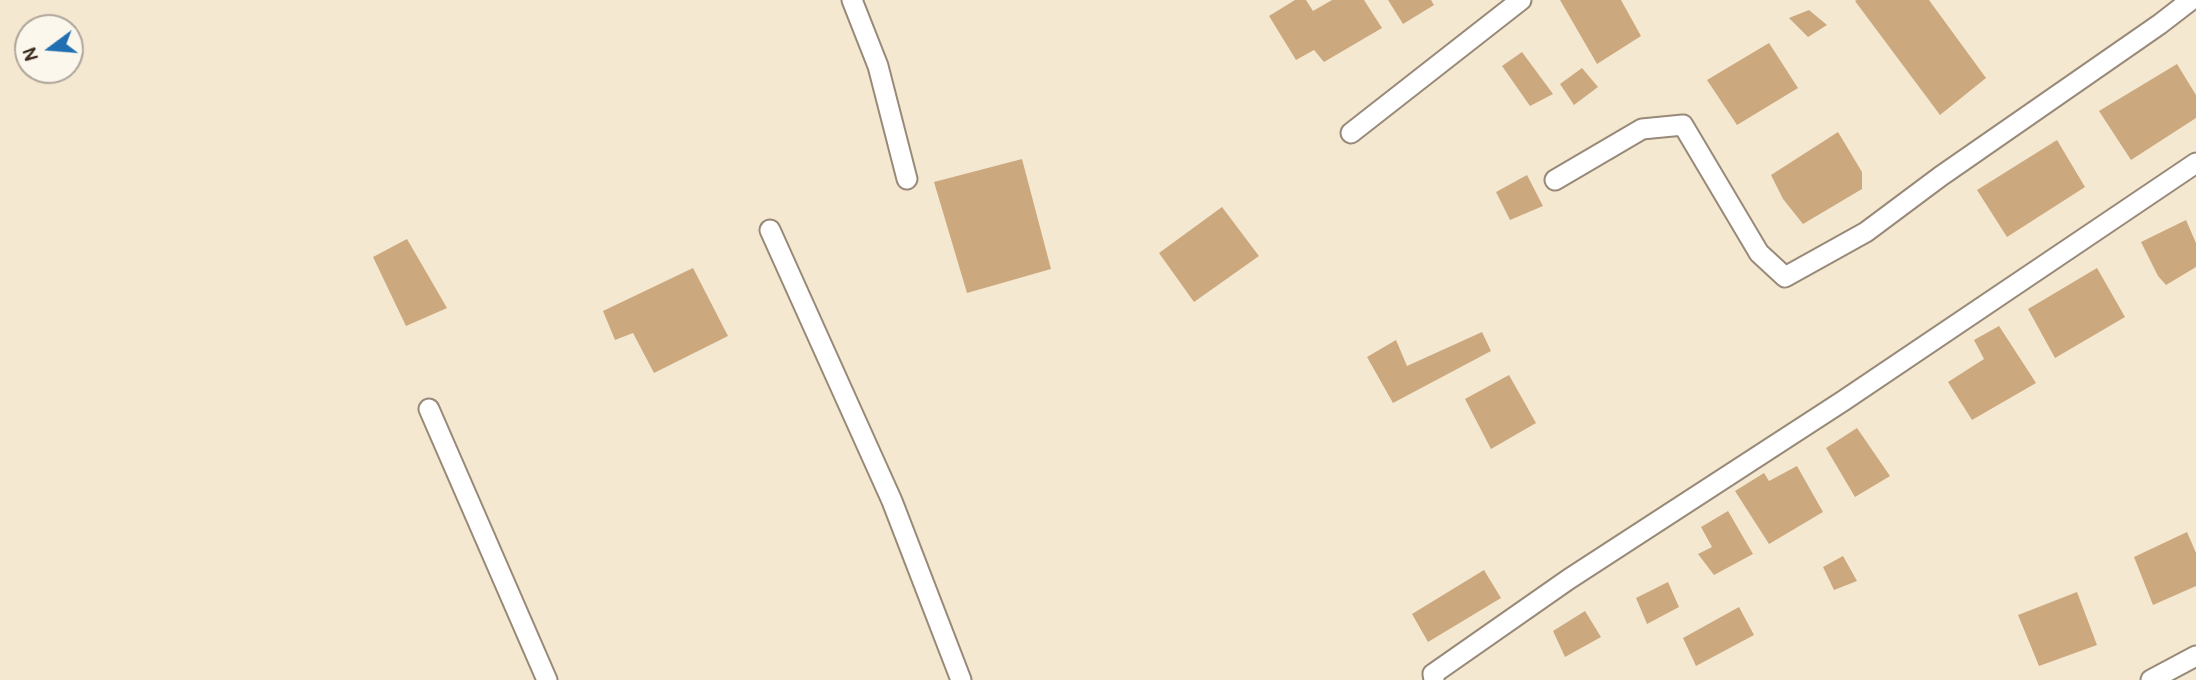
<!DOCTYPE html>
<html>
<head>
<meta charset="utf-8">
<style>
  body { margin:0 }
  #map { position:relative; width:2196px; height:680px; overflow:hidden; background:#f5e8d1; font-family:Pangolin,sans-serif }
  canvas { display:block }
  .north { position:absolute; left:14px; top:14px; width:70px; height:70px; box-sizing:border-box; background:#fbf7ec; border:2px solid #aea59a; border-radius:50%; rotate:254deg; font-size:19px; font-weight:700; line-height:28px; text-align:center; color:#3b2a1e }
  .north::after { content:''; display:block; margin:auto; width:24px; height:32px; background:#1f6fb2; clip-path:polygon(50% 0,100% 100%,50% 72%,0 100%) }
</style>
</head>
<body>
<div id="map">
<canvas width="2196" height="680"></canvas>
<div class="north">N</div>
</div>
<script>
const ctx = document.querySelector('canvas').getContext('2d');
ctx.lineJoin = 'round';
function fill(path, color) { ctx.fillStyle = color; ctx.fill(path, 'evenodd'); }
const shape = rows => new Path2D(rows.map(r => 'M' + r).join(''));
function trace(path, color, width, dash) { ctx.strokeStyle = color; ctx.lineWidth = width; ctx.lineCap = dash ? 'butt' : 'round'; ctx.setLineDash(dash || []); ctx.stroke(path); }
const building = shape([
  [1295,0,1306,0,1313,11,1332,0,1364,0,1382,28,1324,62,1314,50,1296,60,1269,16],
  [1388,0,1431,0,1434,5,1403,24],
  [1560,0,1621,0,1641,36,1597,64],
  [1857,0,1929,0,1986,78,1940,115,1855,1],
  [1809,10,1827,25,1808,37,1789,18],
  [1769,43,1798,88,1737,125,1707,80],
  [1522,52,1553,94,1530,106,1502,66],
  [2177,64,2196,95,2196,118,2131,160,2099,111],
  [1582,68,1598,87,1574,105,1560,84],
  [1838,132,1862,172,1862,189,1803,224,1783,199,1771,175],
  [2057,140,2085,187,2007,237,1977,190],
  [1022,159,1051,269,967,293,934,182],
  [1527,175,1543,206,1510,220,1496,192],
  [1222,207,1259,256,1194,302,1159,253],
  [2186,220,2196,243,2196,267,2166,285,2158,276,2141,242],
  [407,239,447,308,406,326,373,257],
  [693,268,728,336,654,373,633,333,615,340,603,311],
  [2097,268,2125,317,2055,358,2028,309],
  [1999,326,2036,383,1972,420,1948,382,1984,359,1974,340],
  [1482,332,1491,351,1393,403,1367,357,1396,340,1407,366],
  [1509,375,1536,423,1491,449,1465,399],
  [1857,428,1890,476,1855,497,1826,448],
  [1797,466,1823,512,1769,544,1735,491,1764,473,1769,481],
  [1728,511,1753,554,1714,575,1698,554,1712,547,1701,527],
  [2187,532,2196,553,2196,586,2153,605,2134,557],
  [1843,556,1857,581,1834,590,1823,567],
  [1484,570,1501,598,1428,642,1412,614],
  [1668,582,1679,607,1647,624,1636,598],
  [2077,592,2097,645,2039,666,2018,615],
  [1739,607,1754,635,1696,666,1683,638],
  [1585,611,1601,637,1565,657,1553,631]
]);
const service = shape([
  [852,0,878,66,907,179],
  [1351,133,1521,0],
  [1555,180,1642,129,1683,125,1759,253,1785,277,1866,232,1941,176,2160,24,2191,0],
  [770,230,892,501,961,680],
  [429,409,547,680],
  [1434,680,1433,674,1569,579,1843,401,2196,163],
  [2151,680,2196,656]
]);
fill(building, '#cca87f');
trace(service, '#988978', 23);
trace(service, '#fff', 19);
</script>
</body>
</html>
